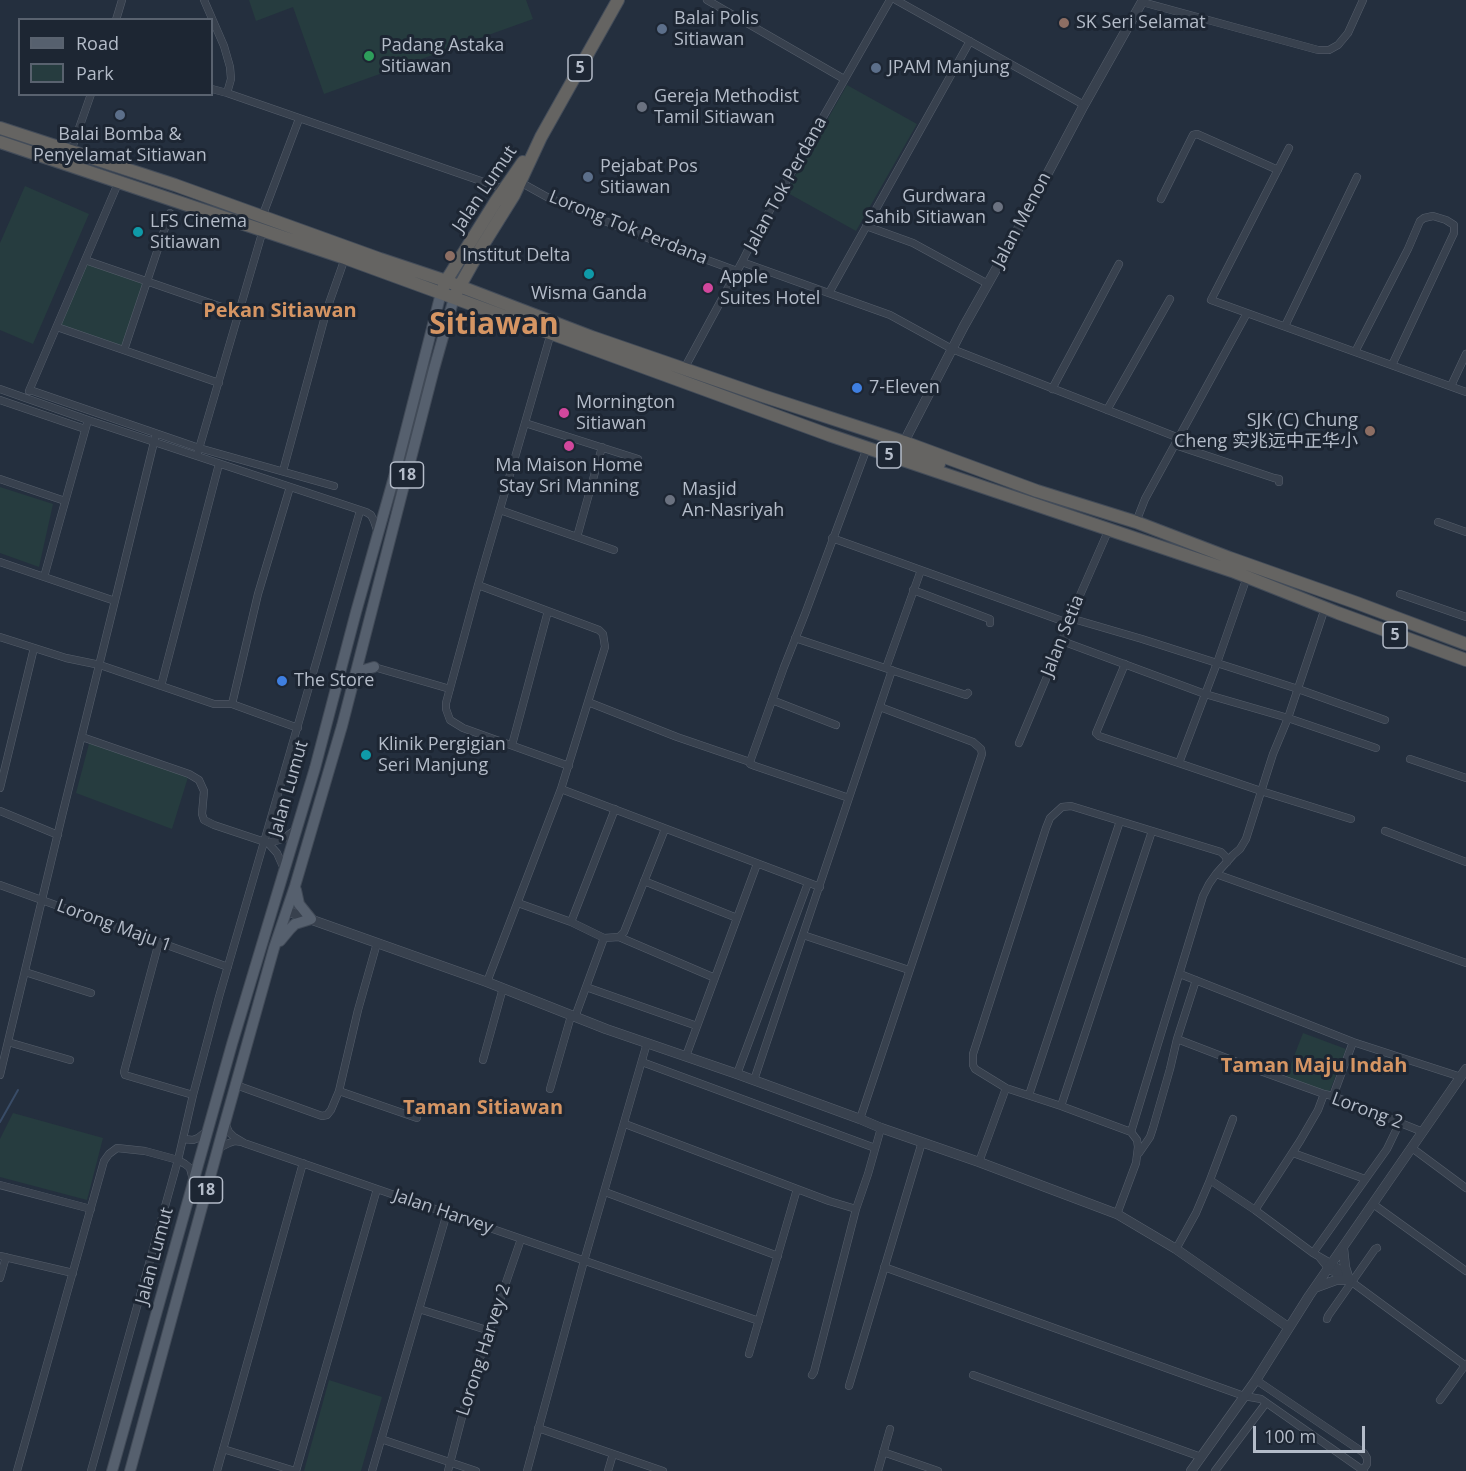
<!DOCTYPE html>
<html>
<head>
<meta charset="utf-8">
<style>
  body { margin:0 }
  #map { position:relative; width:1466px; height:1471px; overflow:hidden; background:#242f3e; font-family:"Open Sans",sans-serif }
  canvas { display:block }
  .legend { position:absolute; left:18px; top:18px; width:195px; height:78px; box-sizing:border-box; background:#1d2633; border:2px solid #59626f; margin:0; padding:8px 10px; list-style:none; font-size:18px; color:#b4bcc9 }
  .legend li { display:flex; align-items:center; gap:12px; height:30px }
  .legend b { width:30px; border:2px solid #59626f }
  .scale { position:absolute; left:1253px; top:1426px; width:112px; height:27px; box-sizing:border-box; border:3px solid #b4bcc9; border-top:0; padding-left:8px; font-size:18px; line-height:21px; white-space:nowrap; color:#b4bcc9; -webkit-text-stroke:4px #1d2633; paint-order:stroke }
</style>
</head>
<body>
<div id="map">
<canvas width="1466" height="1471"></canvas>
<ul class="legend">
<li><b style="height:8px;background:#56606e"></b>Road</li>
<li><b style="height:16px;background:#263c3f"></b>Park</li>
</ul>
<div class="scale">100 m</div>
</div>
<script>
const ctx = document.querySelector('canvas').getContext('2d');
ctx.lineJoin = 'round';
function fill(path, color) { ctx.fillStyle = color; ctx.fill(path, 'evenodd'); }
const shape = rows => new Path2D(rows.map(r => 'M' + r).join(''));
function trace(path, color, width, dash) { ctx.strokeStyle = color; ctx.lineWidth = width; ctx.lineCap = dash ? 'butt' : 'round'; ctx.setLineDash(dash || []); ctx.stroke(path); }
function drawText(font, color, halo, rows, align = 'center') {
  ctx.font = font + ' "Open Sans","Noto Sans SC",sans-serif'; ctx.lineWidth = 6; ctx.setLineDash([]); ctx.textBaseline = 'middle'; ctx.strokeStyle = halo; ctx.fillStyle = color; for (const [text, x, y, turn = 0] of rows) {
    ctx.save(); ctx.translate(x, y); ctx.rotate((+turn || 0) * Math.PI / 180); ctx.textAlign = isNaN(turn) ? turn : align; if (halo) ctx.strokeText(text, 0, 0); ctx.fillText(text, 0, 0); ctx.restore();
  }
}
const green = shape([
  [249,0,526,0,533,19,324,94,293,7,256,21],
  [847,85,917,124,856,231,786,192],
  [25,186,89,214,33,344,0,330,0,243],
  [85,260,147,281,124,350,57,327],
  [0,487,53,504,39,567,0,553],
  [90,740,189,774,172,829,76,793],
  [1303,1033,1346,1049,1329,1093,1286,1077],
  [13,1113,103,1138,87,1200,0,1177,0,1139],
  [329,1380,382,1397,361,1471,304,1471]
]);
const stream = shape([
  [0,1122,18,1090]
]);
const minor = shape([
  [204,0,224,46,230,67,231,79,227,93],
  [707,0,844,79],
  [896,0,1084,105],
  [1142,2,1318,50,1329,50,1338,45,1348,33,1363,0],
  [116,20,122,0],
  [212,89,227,93,504,189],
  [1289,148,1211,300,1466,392],
  [71,151,91,94],
  [520,182,547,197,587,214,645,237,737,271],
  [1161,199,1193,135,1197,134,1278,170],
  [262,217,299,119],
  [866,226,913,243,988,284],
  [85,260,239,313],
  [742,262,890,315,952,349,1179,438],
  [829,293,970,41],
  [1285,326,1357,177],
  [57,327,219,383],
  [551,333,478,585,446,703,446,709,450,720,463,728,569,766],
  [124,350,170,213],
  [1355,352,1408,249,1420,221,1424,218,1433,216,1446,220,1454,225,1454,233,1392,365],
  [684,369,742,262,754,238,890,0],
  [1451,386,1466,354],
  [0,389,88,420,366,512,371,515,374,521,377,530],
  [1052,389,1119,264],
  [30,390,199,448,334,486],
  [29,391,119,181],
  [0,400,85,429],
  [1107,410,1170,299],
  [525,423,638,459],
  [1175,445,1274,478,1279,479,1279,482],
  [198,452,263,230],
  [283,471,327,309,345,258],
  [0,479,65,501],
  [500,510,614,550],
  [1136,522,1145,499,1247,313],
  [1438,522,1466,532],
  [577,537,602,447],
  [832,538,1068,623],
  [0,562,115,601],
  [44,577,88,420],
  [478,585,599,630,603,634,605,647,561,789,487,982],
  [913,590,987,618,990,619,990,623],
  [1400,594,1466,617],
  [1070,618,1142,639,1298,689,1385,720],
  [0,637,66,658,100,665,214,704,232,704,298,728],
  [795,638,966,695,968,693],
  [1062,641,1205,694,1288,718,1376,748],
  [1125,664,1096,733,1099,736,1261,791,1351,819],
  [374,667,450,689],
  [886,668,921,570],
  [161,686,219,464],
  [772,700,836,725],
  [588,702,677,737,750,762,750,764,755,766,849,798],
  [232,704,258,594,290,487],
  [82,737,189,774,199,780,204,791,202,814,204,820,214,825,268,843,283,839,295,830],
  [1019,743,1062,641,1070,618,1109,529],
  [512,745,548,611],
  [1410,759,1466,778],
  [750,762,784,667,805,614,867,448],
  [1179,763,1217,663,1247,577],
  [0,788,34,648],
  [561,789,820,887],
  [0,811,58,835],
  [1385,831,1466,862],
  [268,843,277,853,284,869],
  [1216,874,1466,963],
  [644,881,737,918],
  [0,885,228,967],
  [518,903,571,922,604,938,619,937,715,978],
  [571,922,615,809],
  [803,935,909,970],
  [619,937,624,932,665,829],
  [159,942,124,1072,125,1075,193,1095],
  [25,972,91,993],
  [1180,974,1353,1042,1461,1077],
  [586,987,697,1026],
  [575,1017,604,938],
  [1177,1039,1263,1072,1324,1094,1333,1096,1423,1132],
  [8,1042,70,1060],
  [686,1056,757,864],
  [483,1060,503,988],
  [642,1062,875,1148],
  [737,1074,808,883],
  [0,1075,62,816,156,434],
  [754,1080,892,670],
  [236,1085,322,1116,327,1115,331,1110,339,1091,358,1010,377,943],
  [550,1089,571,1016],
  [339,1091,417,1118],
  [1029,1095,1120,821],
  [1333,1096,1353,1042],
  [1061,1106,1152,831],
  [860,1119,982,754,981,749,973,742,880,707],
  [225,1123,229,1132,234,1137,244,1143,759,1321],
  [625,1124,829,1201,856,1209],
  [1131,1132,1203,896,1209,884,1216,874,1233,855,1240,849,1246,839,1273,754,1288,718,1325,608],
  [184,1139,193,1140,198,1138,208,1130],
  [219,1148,229,1143,235,1141,242,1142],
  [1412,1148,1466,1188],
  [1139,1153,1150,1137,1153,1128,1170,1069,1177,1039,1196,980],
  [1293,1153,1365,1179],
  [979,1162,1006,1088],
  [1210,1180,1255,1210,1313,1253,1332,1264,1341,1270,1345,1277],
  [0,1185,91,1209],
  [605,1192,778,1256],
  [1373,1204,1466,1271],
  [1255,1210,1300,1141,1318,1110,1324,1094],
  [1117,1214,1136,1163,1138,1147,1137,1140,1131,1132,1061,1106,1006,1088,975,1069,973,1065,973,1054,1046,828,1050,818,1062,807,1071,806,1221,852,1226,857,1227,862],
  [1176,1249,1196,1213,1210,1180,1233,1119],
  [1313,1253,1387,1149,1400,1122],
  [0,1256,73,1273],
  [1320,1258,1329,1269,1338,1275,1345,1277,1466,1366],
  [884,1267,1244,1396,1261,1399,1364,1471],
  [0,1278,6,1257],
  [419,1309,490,1331],
  [1327,1319,1328,1316,1375,1249,1377,1248],
  [749,1354,797,1189],
  [812,1375,814,1372,856,1209,868,1174,881,1128],
  [973,1375,1201,1457],
  [1256,1380,1364,1453,1367,1458,1367,1464,1363,1470],
  [849,1386,922,1142],
  [1440,1400,1466,1364],
  [538,1428,663,1471],
  [381,1439,476,1471],
  [223,1449,295,1471],
  [883,1452,938,1471],
  [17,1471,104,1161,109,1154,117,1148,145,1151,178,1160,185,1164,190,1168,193,1180],
  [91,1471,178,1160,193,1095,219,997,360,511],
  [217,1471,303,1163],
  [296,1471,377,1189],
  [372,1471,447,1213],
  [448,1471,469,1390,521,1239],
  [527,1471,584,1261,647,1043],
  [608,1471,613,1454],
  [878,1471,890,1429],
  [1215,1471,1266,1403]
]);
const tertiary = shape([
  [904,442,964,326,1008,248,1084,105,1143,0],
  [287,911,487,982,606,1029,737,1074,860,1119,881,1128,979,1162,1117,1214,1176,1249,1288,1327],
  [1317,1287,1336,1280,1349,1280,1345,1267,1343,1248],
  [1191,1471,1256,1380,1309,1296,1466,1069]
]);
const primary = shape([
  [354,679,364,670,374,667],
  [280,941,290,929,295,924,311,919,299,904,296,890],
  [112,1471,232,1044,315,768,356,612,394,477,441,293],
  [130,1471,221,1137,274,948,295,886,342,726,434,369,454,298]
]);
const trunk = shape([
  [0,128,175,185,380,259,446,281,592,337,763,396,904,442,1037,491,1136,522,1230,558,1357,603,1466,644],
  [0,142,345,258,829,435,1232,571,1338,613,1466,660],
  [444,286,446,281,496,201,523,162],
  [457,291,481,248,514,195,541,137,618,0],
  [904,442,904,447,909,453,939,464]
]);
const markers = [
  [1064,23,6,"#8d6e63"],
  [662,29,6,"#5c6f8a"],
  [369,56,6,"#2e9e5b"],
  [876,68,6,"#5c6f8a"],
  [642,107,6,"#6b7280"],
  [120,115,6,"#5c6f8a"],
  [588,177,6,"#5c6f8a"],
  [998,207,6,"#6b7280"],
  [138,232,6,"#0f9aa8"],
  [450,256,6,"#8d6e63"],
  [589,274,6,"#0f9aa8"],
  [708,288,6,"#d1479c"],
  [857,388,6,"#3f7fe0"],
  [564,413,6,"#d1479c"],
  [1370,431,6,"#8d6e63"],
  [569,446,6,"#d1479c"],
  [670,500,6,"#6b7280"],
  [282,681,6,"#3f7fe0"],
  [366,755,6,"#0f9aa8"]
];
const shields = [
  [580,68,24],
  [889,455,24],
  [407,475,33],
  [1395,635,24],
  [206,1190,33]
];
const shieldNames = [
  ["5",580,68],
  ["5",889,455],
  ["18",407,475],
  ["5",1395,635],
  ["18",206,1190]
];
const poiNames = [
  ["Balai Polis",674,19],
  ["Sitiawan",674,40],
  ["SK Seri Selamat",1076,23],
  ["Padang Astaka",381,46],
  ["Sitiawan",381,67],
  ["JPAM Manjung",888,68],
  ["Gereja Methodist",654,97],
  ["Tamil Sitiawan",654,118],
  ["Balai Bomba &",120,135,"center"],
  ["Penyelamat Sitiawan",120,156,"center"],
  ["Pejabat Pos",600,167],
  ["Sitiawan",600,188],
  ["Gurdwara",986,197,"right"],
  ["Sahib Sitiawan",986,218,"right"],
  ["LFS Cinema",150,222],
  ["Sitiawan",150,243],
  ["Institut Delta",462,256],
  ["Apple",720,278],
  ["Suites Hotel",720,299],
  ["Wisma Ganda",589,294,"center"],
  ["7-Eleven",869,388],
  ["Mornington",576,403],
  ["Sitiawan",576,424],
  ["SJK (C) Chung",1358,421,"right"],
  ["Cheng 实兆远中正华小",1358,442,"right"],
  ["Ma Maison Home",569,466,"center"],
  ["Stay Sri Manning",569,487,"center"],
  ["Masjid",682,490],
  ["An-Nasriyah",682,511],
  ["The Store",294,681],
  ["Klinik Pergigian",378,745],
  ["Seri Manjung",378,766]
];
const streetNames = [
  ["Jalan Tok Perdana",786,184,-61],
  ["Jalan Lumut",485,189,-56],
  ["Jalan Menon",1022,220,-62],
  ["Lorong Tok Perdana",628,228,22],
  ["Jalan Setia",1063,636,-68],
  ["Jalan Lumut",289,789,-74],
  ["Lorong Maju 1",114,926,20],
  ["Lorong 2",1367,1111,20],
  ["Jalan Harvey",443,1212,19],
  ["Jalan Lumut",155,1256,-75],
  ["Lorong Harvey 2",484,1350,-72]
];
const neighbourhoodNames = [
  ["Pekan Sitiawan",280,311],
  ["Taman Maju Indah",1314,1066],
  ["Taman Sitiawan",483,1108]
];
const townNames = [
  ["Sitiawan",494,325]
];
fill(green, '#263c3f');
trace(stream, '#394c67', 2);
trace(minor, '#565f6c', 8);
trace(tertiary, '#565f6c', 10);
trace(primary, '#414a57', 12);
trace(trunk, '#434c59', 14);
trace(minor, '#38414e', 7);
trace(tertiary, '#38414e', 9);
trace(primary, '#56606e', 10);
trace(trunk, '#656462', 12);
for (const [x, y, r, color] of markers) { const dot = new Path2D(); dot.arc(x, y, r, 0, 2 * Math.PI); ctx.fillStyle = color; ctx.fill(dot); trace(dot, '#1d2633', 2); }
for (const [x, y, w] of shields) { const box = new Path2D(); box.roundRect(x - w / 2, y - 13, w, 26, 4.5); ctx.fillStyle = '#1d2633'; ctx.fill(box); trace(box, '#b4bcc9', 1.5); }
drawText('bold 16px', '#b4bcc9', null, shieldNames);
drawText('18px', '#b4bcc9', '#1d2633', poiNames, 'left');
drawText('18px', '#b4bcc9', '#1d2633', streetNames);
drawText('bold 20px', '#d59563', '#1d2633', neighbourhoodNames);
drawText('bold 30px', '#d59563', '#1d2633', townNames);
</script>
</body>
</html>
